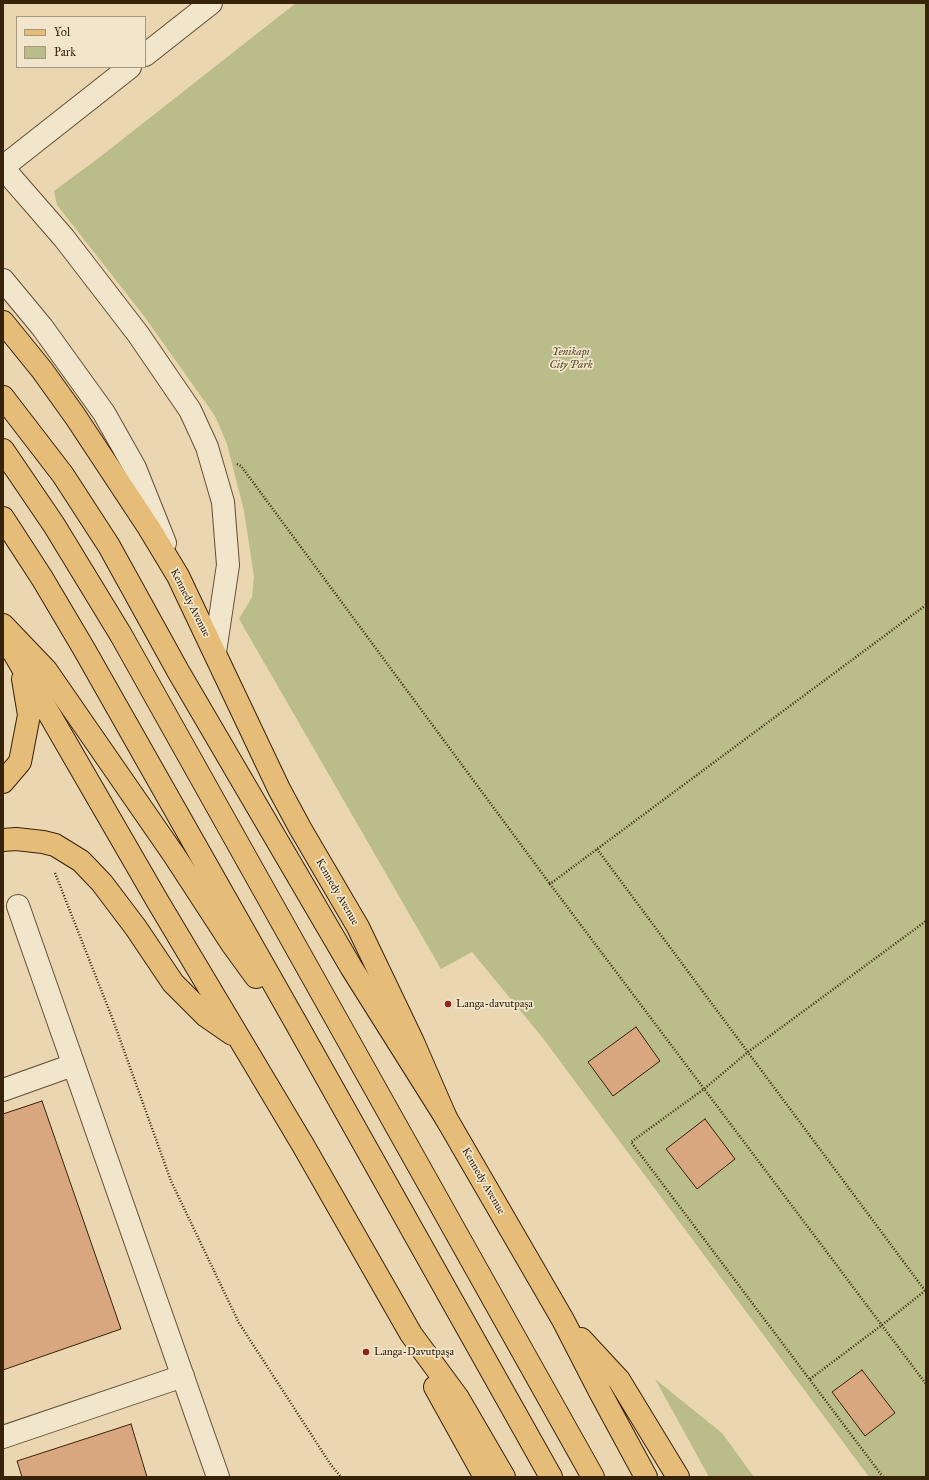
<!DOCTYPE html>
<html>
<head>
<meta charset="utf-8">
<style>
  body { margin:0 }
  #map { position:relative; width:929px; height:1480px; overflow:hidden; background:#ead7b1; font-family:"IM FELL Great Primer",serif }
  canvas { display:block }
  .frame { position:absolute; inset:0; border:4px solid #37220a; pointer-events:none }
  .legend { position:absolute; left:16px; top:16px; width:130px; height:52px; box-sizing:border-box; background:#f1e5cc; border:1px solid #a7977e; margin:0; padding:5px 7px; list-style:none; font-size:12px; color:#37220a }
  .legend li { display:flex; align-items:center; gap:8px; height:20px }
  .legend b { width:20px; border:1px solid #a7977e }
</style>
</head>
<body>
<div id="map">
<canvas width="929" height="1480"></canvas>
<div class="frame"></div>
<ul class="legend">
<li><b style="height:5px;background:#e5bc78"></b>Yol</li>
<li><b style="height:11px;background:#babd89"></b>Park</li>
</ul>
</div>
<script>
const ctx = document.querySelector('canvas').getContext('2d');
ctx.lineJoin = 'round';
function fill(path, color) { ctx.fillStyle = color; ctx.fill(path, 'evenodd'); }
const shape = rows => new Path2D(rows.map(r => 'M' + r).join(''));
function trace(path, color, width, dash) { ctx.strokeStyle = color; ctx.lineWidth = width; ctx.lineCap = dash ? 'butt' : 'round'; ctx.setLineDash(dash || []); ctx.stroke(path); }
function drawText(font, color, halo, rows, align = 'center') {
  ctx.font = font + ' "IM FELL Great Primer",serif'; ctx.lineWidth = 3.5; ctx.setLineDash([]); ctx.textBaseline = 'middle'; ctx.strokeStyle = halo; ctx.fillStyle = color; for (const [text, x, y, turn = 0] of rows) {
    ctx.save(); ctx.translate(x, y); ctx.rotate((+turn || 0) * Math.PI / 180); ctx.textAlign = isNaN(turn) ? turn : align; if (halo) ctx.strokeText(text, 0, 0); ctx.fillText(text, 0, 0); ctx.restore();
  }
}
const green = shape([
  [296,3,926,3,926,1477,869,1477,542,1037,472,952,441,969,239,619,252,597,254,577,244,511,227,444,215,416,144,316,57,205,54,191,100,157],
  [655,1379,722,1433,754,1477,709,1477]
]);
const building = shape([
  [636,1027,660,1061,613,1096,588,1062,636,1027],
  [42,1101,121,1329,3,1370,3,1114,42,1101],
  [705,1119,735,1159,697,1189,666,1149,705,1119],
  [862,1370,895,1413,865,1436,832,1392,862,1370],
  [131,1424,147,1477,22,1477,17,1461,131,1424]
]);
const path = shape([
  [237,464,241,466,550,884],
  [926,605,550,884,926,1384],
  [597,849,926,1292],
  [55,873,113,1020,171,1181,239,1323,331,1465,341,1477],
  [810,1379,882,1325,926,1290],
  [883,1477,631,1142,704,1089,748,1052,926,921]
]);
const minor = shape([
  [145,55,211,3],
  [3,167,130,67],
  [3,168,64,238,138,334,190,410,207,447,223,502,228,565,215,652],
  [3,280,42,327,104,413,135,468,165,543],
  [18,906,218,1477],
  [3,1090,73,1065],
  [3,1437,183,1376]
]);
const major = shape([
  [3,322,42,370,75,416,149,528,178,576,279,789,300,828,358,927,413,1042,446,1118,563,1320,600,1392,646,1477],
  [3,634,158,902,303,1145,411,1334,458,1398,504,1477],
  [3,782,20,762,29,715,23,679],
  [3,840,16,839,43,842,55,845,81,861,102,883,136,928,173,983,206,1016,232,1034],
  [581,1339,619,1380,678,1477],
  [435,1387,485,1477]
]);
const highway = shape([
  [3,397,63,475,109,546,178,671,351,967,446,1118],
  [3,450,54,525,121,635,593,1477],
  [3,518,42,578,84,649,296,1023,551,1477],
  [3,625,46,670,174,855,232,944,256,977]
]);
const markers = [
  [448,1004,4,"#8f2418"],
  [366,1352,4,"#8f2418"]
];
const parkNames = [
  ["Yenikapı",571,352],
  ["City Park",571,365]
];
const streetNames = [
  ["Kennedy Avenue",190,603,63],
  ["Kennedy Avenue",337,892,60],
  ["Kennedy Avenue",483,1181,60]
];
const poiNames = [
  ["Langa-davutpaşa",456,1004],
  ["Langa-Davutpaşa",374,1352]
];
fill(green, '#babd89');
fill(building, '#d9a77f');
trace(building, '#37220a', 1);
trace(minor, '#644f34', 24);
trace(major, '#37220a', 24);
trace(highway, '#37220a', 24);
trace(path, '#37220a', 2.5, [1, 2]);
trace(minor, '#f1e5cc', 22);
trace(major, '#e5bc78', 22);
trace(highway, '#e5bc78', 22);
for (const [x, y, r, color] of markers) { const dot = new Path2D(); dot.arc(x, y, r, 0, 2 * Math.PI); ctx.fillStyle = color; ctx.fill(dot); trace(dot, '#f1e5cc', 1.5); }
drawText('italic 11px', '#58492a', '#f1e5cc', parkNames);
drawText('11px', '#37220a', '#f1e5cc', streetNames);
drawText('11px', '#37220a', '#f1e5cc', poiNames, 'left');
</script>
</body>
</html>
